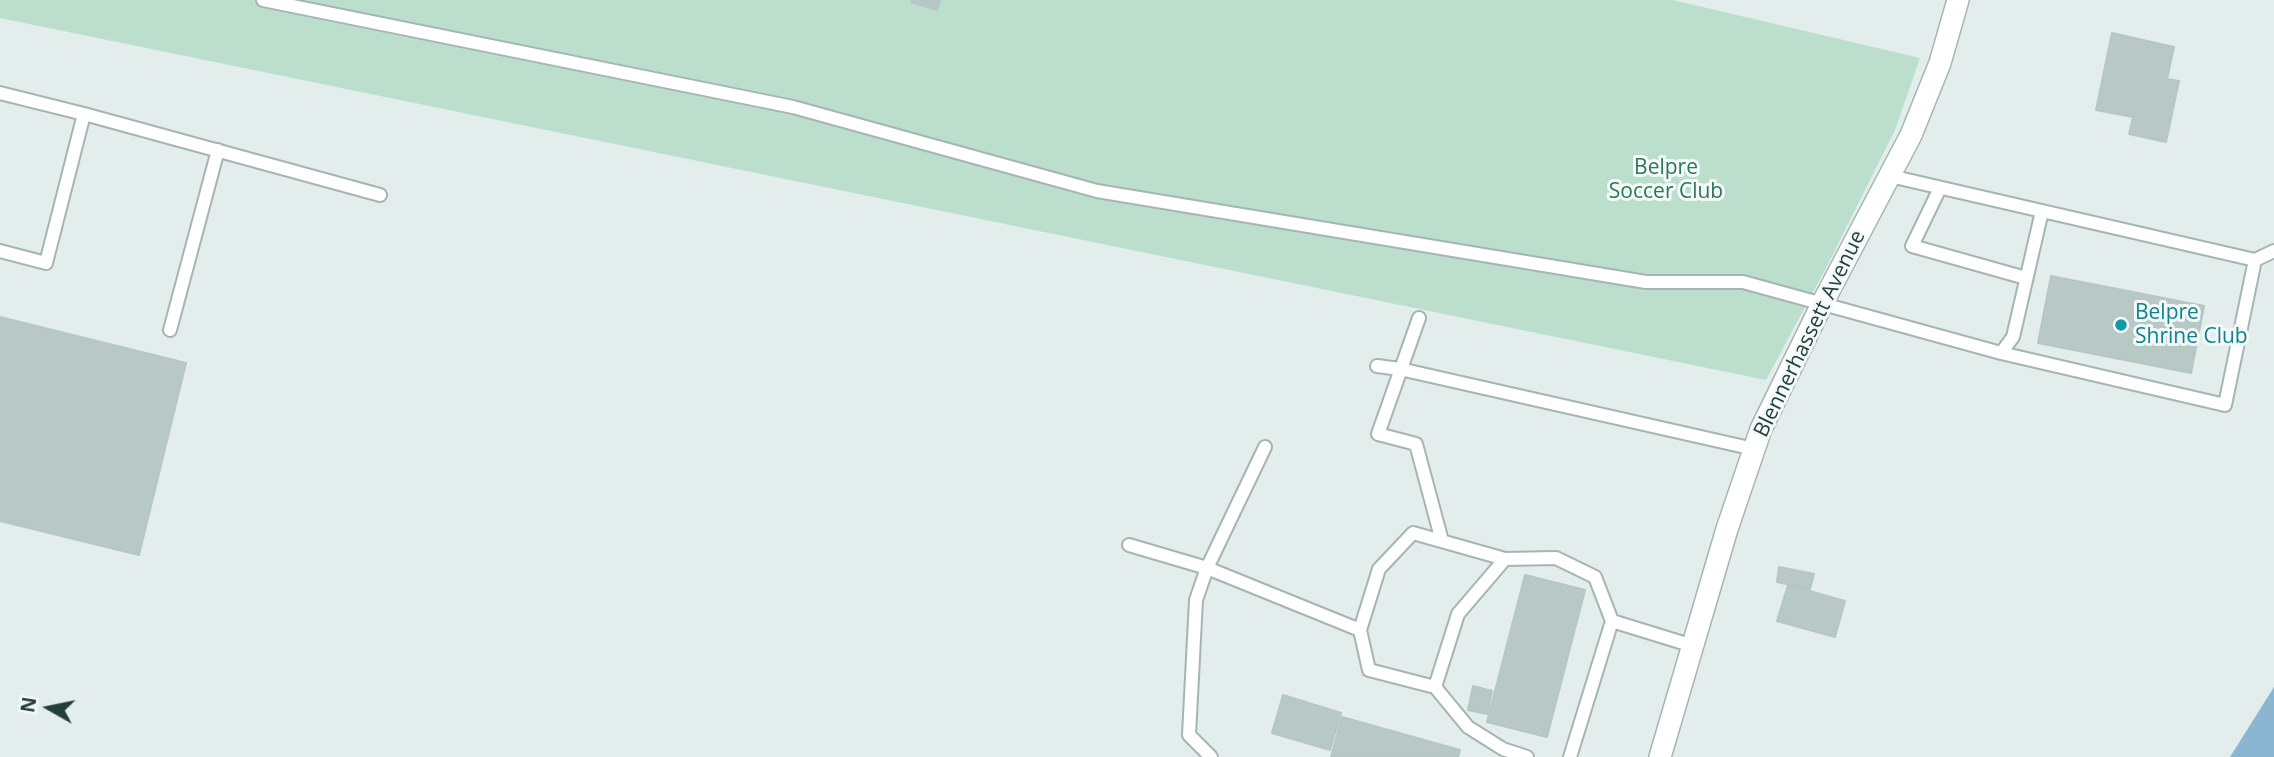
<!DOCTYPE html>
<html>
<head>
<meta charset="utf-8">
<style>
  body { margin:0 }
  #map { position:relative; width:2274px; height:757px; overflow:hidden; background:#e3edeb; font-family:"Open Sans",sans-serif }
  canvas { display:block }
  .north { position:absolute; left:14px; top:673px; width:70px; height:70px; -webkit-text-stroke:5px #f4f9f8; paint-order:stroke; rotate:279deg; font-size:19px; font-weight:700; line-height:28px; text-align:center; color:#223f3e }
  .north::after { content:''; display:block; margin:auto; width:24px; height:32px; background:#223f3e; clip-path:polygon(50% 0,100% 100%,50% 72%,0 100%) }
</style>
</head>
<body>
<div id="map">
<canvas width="2274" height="757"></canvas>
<div class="north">N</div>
</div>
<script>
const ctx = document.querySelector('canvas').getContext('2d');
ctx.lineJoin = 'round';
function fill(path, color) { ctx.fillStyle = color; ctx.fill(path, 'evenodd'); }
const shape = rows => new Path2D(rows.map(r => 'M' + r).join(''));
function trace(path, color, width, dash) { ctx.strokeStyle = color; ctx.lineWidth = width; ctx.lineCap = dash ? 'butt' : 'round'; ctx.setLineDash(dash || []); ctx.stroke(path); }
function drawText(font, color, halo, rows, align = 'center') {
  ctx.font = font + ' "Open Sans",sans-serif'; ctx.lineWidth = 6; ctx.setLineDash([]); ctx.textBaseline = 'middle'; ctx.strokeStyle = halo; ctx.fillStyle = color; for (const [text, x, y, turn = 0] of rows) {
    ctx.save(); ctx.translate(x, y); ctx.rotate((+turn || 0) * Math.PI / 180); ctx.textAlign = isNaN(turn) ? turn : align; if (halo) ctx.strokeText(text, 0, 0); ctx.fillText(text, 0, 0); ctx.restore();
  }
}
const green = shape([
  [0,0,1673,0,1920,58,1895,130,1828,264,1766,380,0,18]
]);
const water = shape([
  [2274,687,2274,757,2230,757]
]);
const building = shape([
  [912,0,940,0,937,10,911,2,912,0],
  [2112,33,2174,47,2167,79,2179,81,2166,142,2129,134,2133,117,2096,110,2112,33],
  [2051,276,2204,306,2191,373,2038,343,2051,276],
  [0,317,186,363,139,555,0,521,0,317],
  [1779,567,1814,574,1810,589,1777,582,1779,567],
  [1525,575,1585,590,1547,737,1487,722,1525,575],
  [1788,585,1845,601,1835,637,1777,621,1788,585],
  [1473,686,1492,691,1487,714,1468,710,1473,686],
  [1283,695,1341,713,1330,750,1272,733,1283,695],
  [1342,717,1460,750,1458,757,1331,757,1342,717]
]);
const service = shape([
  [263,0,793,107,1097,191,1646,282,1743,282,2001,353,2225,405,2255,260,1890,176],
  [0,93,84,114,46,263,0,251],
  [84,114,380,195],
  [1940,188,1912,246,2026,278],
  [2255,260,2274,251],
  [1419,318,1378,434,1416,444,1442,541],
  [170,330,218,150],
  [2001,353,2013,337,2042,211],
  [1377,366,1400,369,1754,449],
  [1129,545,1207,568,1360,630,1369,670,1435,687],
  [1360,630,1379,569,1413,533,1505,559],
  [1211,757,1189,735,1196,600,1207,568,1265,447],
  [1527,757,1503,749,1468,727,1435,687,1458,614,1505,559,1556,558,1595,577,1612,621],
  [1570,757,1612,621,1693,646]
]);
const tertiary = shape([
  [1660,757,1727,529,1761,429,1822,304,1911,135,1940,63,1958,0]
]);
const markers = [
  [2121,325,7,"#0f9aa8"]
];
const parkNames = [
  ["Belpre",1666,168],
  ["Soccer Club",1666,192]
];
const cultureNames = [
  ["Belpre",2135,313],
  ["Shrine Club",2135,337]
];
const streetNames = [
  ["Blennerhassett Avenue",1810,334,-64]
];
fill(green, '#bcdecd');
fill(water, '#8bb6d2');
fill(building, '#b8c8c5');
trace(building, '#b5c7c4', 2);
trace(service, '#a5b5b4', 16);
trace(tertiary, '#a5b5b4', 24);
trace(service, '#fff', 12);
trace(tertiary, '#fff', 21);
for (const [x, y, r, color] of markers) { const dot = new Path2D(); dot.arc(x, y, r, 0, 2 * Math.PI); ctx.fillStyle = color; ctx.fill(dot); trace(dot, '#f4f9f8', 2.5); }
drawText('21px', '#2c765a', '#f4f9f8', parkNames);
drawText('21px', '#0d838f', '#f4f9f8', cultureNames, 'left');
drawText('21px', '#223f3e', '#f4f9f8', streetNames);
</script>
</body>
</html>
